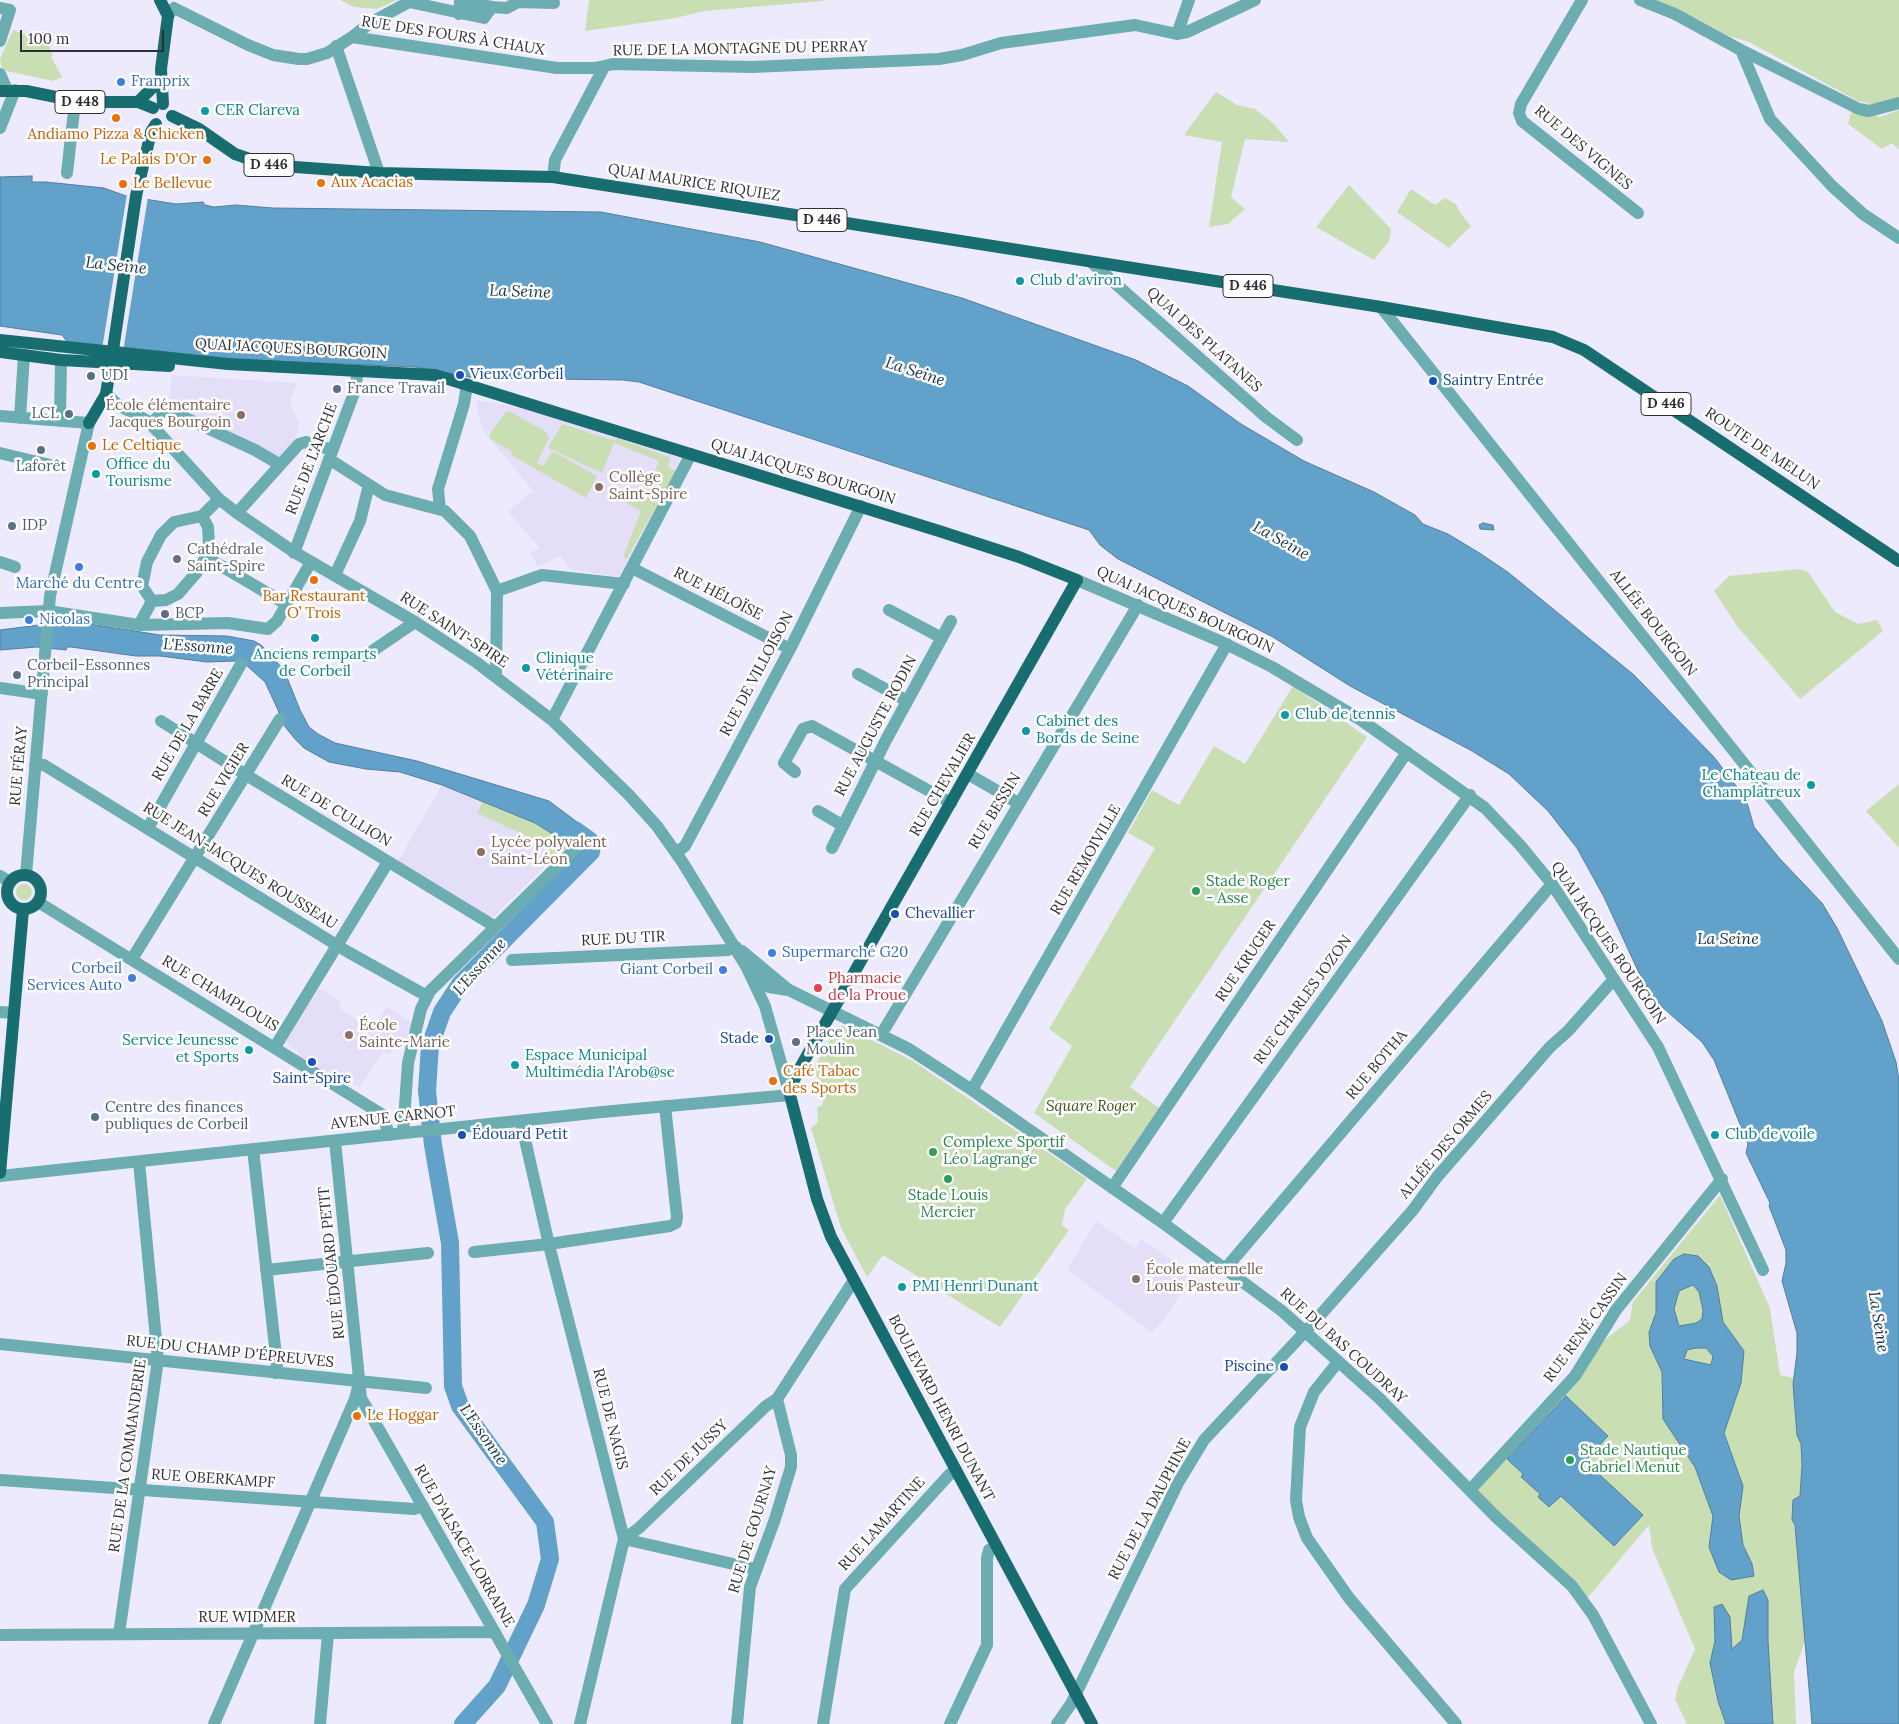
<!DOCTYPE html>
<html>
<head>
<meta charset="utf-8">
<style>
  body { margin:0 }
  #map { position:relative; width:1899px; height:1724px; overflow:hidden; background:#eeeafd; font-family:Lora,serif }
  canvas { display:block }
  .scale { position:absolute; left:20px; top:30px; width:144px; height:22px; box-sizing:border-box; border:2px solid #312f36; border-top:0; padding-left:6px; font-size:15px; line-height:18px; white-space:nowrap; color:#312f36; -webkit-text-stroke:4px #fff; paint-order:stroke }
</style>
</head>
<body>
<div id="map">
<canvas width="1899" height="1724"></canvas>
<div class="scale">100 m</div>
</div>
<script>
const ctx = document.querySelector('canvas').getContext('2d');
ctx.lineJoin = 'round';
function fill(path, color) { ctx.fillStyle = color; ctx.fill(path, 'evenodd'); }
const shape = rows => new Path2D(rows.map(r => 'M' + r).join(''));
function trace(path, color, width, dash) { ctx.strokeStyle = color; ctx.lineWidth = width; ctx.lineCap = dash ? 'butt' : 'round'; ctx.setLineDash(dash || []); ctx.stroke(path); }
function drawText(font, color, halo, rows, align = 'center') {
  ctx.font = font + ' Lora,serif'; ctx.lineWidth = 5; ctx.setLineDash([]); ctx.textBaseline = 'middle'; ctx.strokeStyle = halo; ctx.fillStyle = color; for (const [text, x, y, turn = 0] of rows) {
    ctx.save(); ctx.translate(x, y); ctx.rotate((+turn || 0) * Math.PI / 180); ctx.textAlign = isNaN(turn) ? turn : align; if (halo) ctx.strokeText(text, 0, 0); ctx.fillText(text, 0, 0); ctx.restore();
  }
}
const built = shape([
  [172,375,297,383,290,402,299,423,297,436,280,457,276,458,168,406],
  [476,400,525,408,680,458,677,471,623,575,620,577,569,569,561,556,537,567,531,552,540,548,508,512,533,491,482,429],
  [442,785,535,823,575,848,559,852,494,917,491,918,398,861],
  [319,988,341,1001,339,1009,373,1029,387,1007,412,1023,406,1049,396,1045,389,1055,383,1051,360,1088,331,1071,328,1075,297,1055,298,1052,287,1043,286,1040],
  [1096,1221,1135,1248,1141,1239,1194,1275,1162,1322,1152,1333,1067,1270]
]);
const green = shape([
  [340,0,397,0,377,9,354,7],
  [589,0,823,0,823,1,704,11,676,18,585,31],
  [1656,0,1899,0,1899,98,1875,105,1858,101,1749,42,1729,36,1680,10],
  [13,30,32,37,44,32,53,56,51,57,62,77,53,81,2,70,0,59],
  [1216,92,1237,105,1255,109,1274,124,1289,142,1245,139,1231,197,1245,209,1228,224,1209,227,1222,142,1184,135],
  [1852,109,1880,117,1899,110,1899,150,1892,143,1882,149,1848,124],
  [1349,185,1391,229,1389,241,1374,260,1316,227],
  [1411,189,1435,205,1445,198,1456,204,1461,214,1471,226,1449,248,1397,212],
  [506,412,511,412,546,432,549,438,537,463,543,466,552,452,556,453,597,476,586,498,511,455,512,452,489,438,490,434],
  [562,424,615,441,617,438,671,458,668,467,676,471,627,558,623,557,641,511,621,500,628,487,646,493,659,461,614,443,602,473,548,448],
  [1799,569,1808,572,1835,612,1858,624,1877,620,1883,631,1800,699,1737,626,1714,591,1729,576],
  [1293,686,1367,737,1130,1087,1159,1108,1116,1171,1034,1113,1072,1046,1049,1029,1155,848,1128,833,1152,790,1179,805,1214,746,1245,764],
  [1899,784,1899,848,1866,811],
  [483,801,535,823,575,848,559,851,552,860,547,855,548,846,477,813],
  '16 892a8 8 0 1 1 16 0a8 8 0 1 1-16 0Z',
  [837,1026,844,1026,913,1061,1087,1179,1065,1209,1062,1225,1069,1230,1000,1327,883,1255,867,1277,841,1228,811,1128,818,1122,817,1108,822,1105,824,1098,817,1089,821,1081,812,1072],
  [1720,1195,1770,1308,1780,1375,1793,1378,1797,1435,1801,1443,1802,1465,1800,1496,1792,1520,1795,1525,1805,1642,1794,1672,1796,1724,1687,1724,1675,1699,1678,1687,1695,1649,1652,1548,1649,1525,1584,1602,1470,1490,1591,1351,1630,1320,1633,1302]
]);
const water = shape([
  [32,176,32,182,46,182,104,188,126,196,176,204,203,202,205,205,214,207,236,205,273,208,601,212,760,242,962,298,1136,360,1188,386,1241,424,1304,461,1374,492,1415,515,1423,524,1448,534,1481,554,1509,573,1634,675,1714,757,1746,799,1754,827,1780,859,1822,903,1837,928,1882,1021,1896,1062,1899,1080,1899,1724,1812,1724,1795,1525,1792,1520,1793,1500,1800,1496,1802,1465,1801,1444,1797,1435,1793,1384,1797,1353,1797,1333,1782,1281,1786,1263,1786,1250,1769,1206,1770,1203,1746,1153,1748,1144,1714,1060,1702,1042,1661,1006,1645,986,1604,897,1577,848,1548,811,1509,774,1472,751,1350,686,1273,637,1118,559,1100,545,1089,530,639,382,623,380,476,378,415,367,227,359,68,343,62,335,0,326,0,177,32,176],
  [1483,523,1493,525,1494,530,1480,529,1479,525,1483,523],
  [70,621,160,635,227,636,254,641,261,645,284,670,300,710,309,727,318,734,335,743,417,761,549,801,581,825,601,843,575,848,535,823,442,785,400,772,366,769,329,762,304,748,295,739,282,723,278,710,265,682,245,664,236,661,207,662,160,656,136,656,71,647,67,647,66,650,37,647,0,650,0,630,39,625,56,626,67,624,70,621],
  [1684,1254,1698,1256,1709,1267,1717,1286,1723,1322,1744,1351,1741,1383,1724,1433,1743,1486,1739,1516,1743,1545,1752,1564,1754,1576,1731,1580,1719,1572,1709,1547,1713,1516,1695,1467,1663,1419,1662,1372,1650,1346,1649,1332,1656,1313,1656,1282,1674,1259,1684,1254],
  [1693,1285,1699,1292,1703,1310,1702,1319,1696,1323,1679,1326,1674,1309,1679,1291,1693,1285],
  [1696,1348,1706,1348,1713,1356,1711,1365,1684,1359,1687,1350,1696,1348],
  [1566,1396,1608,1436,1585,1461,1643,1515,1614,1546,1561,1496,1549,1507,1538,1497,1540,1494,1521,1477,1523,1474,1507,1459,1566,1396],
  [1763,1590,1768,1600,1768,1641,1773,1724,1726,1724,1718,1701,1710,1663,1715,1641,1714,1607,1722,1604,1730,1617,1732,1649,1742,1640,1749,1596,1763,1590]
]);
const pier = shape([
  [127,194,148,197,123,352,102,349]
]);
const river = shape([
  [463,1724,497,1686,536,1605,550,1559,545,1522,460,1406,453,1386,450,1243,433,1145,427,1091,430,1046,442,1012,461,983,591,852,592,845,589,840,575,830]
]);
const minor = shape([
  [1582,0,1521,104,1519,113,1522,121,1638,213],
  [1640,0,1675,14,1741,50,1859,109,1869,111,1899,103],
  [0,8,10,10,0,41],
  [459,14,460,1,492,7],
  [168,16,174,8,248,45,273,55,299,59,307,59,327,53,352,37,557,68,595,68,613,64,752,67,939,59,962,55,1001,43,1135,25,1177,34,1187,32,1255,0],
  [1177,34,1189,0],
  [352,37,370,23,409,2,484,18,492,7,507,8,518,2,554,3],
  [336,46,379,173],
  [1741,50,1770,119,1832,186,1863,214,1899,238],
  [0,74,7,90],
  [0,128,15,90],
  [67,173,75,102],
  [553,177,555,160,604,67],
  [1091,262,1266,417,1297,440],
  [1381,307,1899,959],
  [0,416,89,423,50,596,26,875],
  [20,418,24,355],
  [60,421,61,360],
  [151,424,163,411,168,410,255,450,279,464],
  [0,453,50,465],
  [329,459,385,495,445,511,470,536,497,591,496,676],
  [440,509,438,489,464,404,467,384],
  [237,513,299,444,306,442,332,450],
  [202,516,208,527,209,545,206,557,197,572,178,594,166,600,152,601,142,586,147,562,161,535,174,522,202,516,219,499],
  [294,553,354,393,357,377],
  [206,557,286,604],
  [0,562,15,567],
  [632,568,790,649],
  [335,575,360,521,369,485],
  [1077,580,1222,642,1272,667,1361,720,1485,808,1520,845,1552,884,1658,1047,1763,1270],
  [497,591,542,575,624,584],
  [889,610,942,638],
  [0,613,48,611,139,625,228,623,268,629,277,621,311,562],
  [139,625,152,601],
  [365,656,415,622],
  [858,674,907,701],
  [0,688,42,694],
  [552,720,691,454],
  [161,721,251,778,494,926],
  [35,765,44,765,348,952,427,996],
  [795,772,784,763,803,729,812,726,951,803],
  [968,774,1018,803],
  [818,811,842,825],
  [148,828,241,664],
  [832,848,886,740,951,621],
  [676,853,685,846,790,649,861,506],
  [0,876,10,882],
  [38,902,383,1115,389,1135],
  [742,951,789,990,909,1049,972,1090,1163,1223,1282,1311,1379,1398,1496,1517,1572,1586,1593,1615,1651,1724],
  [132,959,280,719],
  [512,960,728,950,736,947],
  [750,970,769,987,788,990],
  [0,1012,14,1013],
  [881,1035,1138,605],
  [275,1047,388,862],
  [972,1090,1227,644],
  [521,1122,550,1249,624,1539,580,1724],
  [403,1133,408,1063,421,1009,430,991,574,850],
  [335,1141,361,1398,547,1724],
  [253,1149,277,1365,275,1373],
  [0,1176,602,1112,790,1095,765,1006,746,966,683,863,657,826,629,795,552,720,476,662,415,622,294,552,237,513,219,499,148,421,118,405,106,394],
  [1112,1188,1407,752],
  [1163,1223,1470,795],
  [474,1252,549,1244,670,1226,676,1223,677,1217,665,1106],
  [1226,1268,1552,884],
  [266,1270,428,1253],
  [0,1344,426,1388],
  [1338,1362,1314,1392,1300,1427,1296,1500,1299,1517,1307,1538,1349,1598,1456,1724],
  [0,1480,414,1509,423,1506],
  [1470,1490,1575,1376,1616,1310,1722,1179],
  [624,1539,639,1528,766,1406,777,1399],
  [624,1539,755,1569],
  [119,1634,158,1360,139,1162],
  [0,1635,495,1632],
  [214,1724,355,1399,358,1387],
  [320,1724,328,1634],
  [737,1724,750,1587,775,1519,791,1467,791,1455,777,1399,854,1280],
  [823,1724,845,1589,949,1475,956,1470],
  [950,1724,987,1645,987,1558,989,1550,996,1546],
  [1057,1724,1071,1704,1178,1483,1204,1440,1315,1321,1413,1210,1437,1177,1550,1047,1568,1031,1614,979]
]);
const major = shape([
  [160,0,168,16,161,69,163,104],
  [0,91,26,91,81,102,138,102,153,108],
  [138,102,161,79],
  [172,116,199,129,235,154,267,165,379,173,553,177,1381,307,1553,337,1584,350,1899,561],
  [136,196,151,132,156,124],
  [0,340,228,364,435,375,939,531,1019,557,1077,580,800,1068,792,1084,790,1095,817,1199,831,1237,1092,1724],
  [0,352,61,360,169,366],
  [89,423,106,394,111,363],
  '7 892a17 17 0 1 1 34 0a17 17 0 1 1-34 0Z',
  [0,1173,23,910]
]);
const majorBridge = shape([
  [111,363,136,196]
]);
const markers = [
  [121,82,5,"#3f7fe0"],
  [205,111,5,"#0f9aa8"],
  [116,118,5,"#e8710a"],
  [207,160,5,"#e8710a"],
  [321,183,5,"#e8710a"],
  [123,184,5,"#e8710a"],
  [1020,281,5,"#0f9aa8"],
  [460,375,5,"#1a4fb4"],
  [91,376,5,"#5c6f8a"],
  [1433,381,5,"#1a4fb4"],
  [337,389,5,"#5c6f8a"],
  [69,414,5,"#5c6f8a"],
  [241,415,5,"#8d6e63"],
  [92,446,5,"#e8710a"],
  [41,450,5,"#5c6f8a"],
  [96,474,5,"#0f9aa8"],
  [599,487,5,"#8d6e63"],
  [12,526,5,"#5c6f8a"],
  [177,559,5,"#6b7280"],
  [79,567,5,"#3f7fe0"],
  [314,580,5,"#e8710a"],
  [165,614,5,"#5c6f8a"],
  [29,620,5,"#3f7fe0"],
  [315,638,5,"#0f9aa8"],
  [526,668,5,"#0f9aa8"],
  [17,675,5,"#5c6f8a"],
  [1285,715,5,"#0f9aa8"],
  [1026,731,5,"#0f9aa8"],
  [1811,785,5,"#0f9aa8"],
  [481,852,5,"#8d6e63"],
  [1196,891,5,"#2e9e5b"],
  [895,914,5,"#1a4fb4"],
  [772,953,5,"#3f7fe0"],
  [723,970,5,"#3f7fe0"],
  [132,978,5,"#3f7fe0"],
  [818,988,5,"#e0444e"],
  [349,1035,5,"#8d6e63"],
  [769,1039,5,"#1a4fb4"],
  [796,1042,5,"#5c6f8a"],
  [249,1050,5,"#0f9aa8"],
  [312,1062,5,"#1a4fb4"],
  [515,1065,5,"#0f9aa8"],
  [773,1081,5,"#e8710a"],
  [95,1117,5,"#5c6f8a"],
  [462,1135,5,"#1a4fb4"],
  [1715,1135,5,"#0f9aa8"],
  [933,1152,5,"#2e9e5b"],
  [948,1179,5,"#2e9e5b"],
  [1136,1279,5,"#8d6e63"],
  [902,1287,5,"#0f9aa8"],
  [1284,1367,5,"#1a4fb4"],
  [357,1416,5,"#e8710a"],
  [1570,1460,5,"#2e9e5b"]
];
const shields = [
  [80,102,50],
  [269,165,50],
  [822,220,50],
  [1248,286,50],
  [1666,404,50]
];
const shieldNames = [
  ["D 448",80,102],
  ["D 446",269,165],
  ["D 446",822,220],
  ["D 446",1248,286],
  ["D 446",1666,404]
];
const streetNames = [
  ["RUE DES FOURS À CHAUX",453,36,9],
  ["RUE DE LA MONTAGNE DU PERRAY",740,49,-1],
  ["RUE DES VIGNES",1583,148,40],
  ["QUAI MAURICE RIQUIEZ",694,183,9],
  ["QUAI DES PLATANES",1204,340,42],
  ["QUAI JACQUES BOURGOIN",291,349,3],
  ["ROUTE DE MELUN",1762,449,34],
  ["RUE DE L'ARCHE",312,459,-69],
  ["QUAI JACQUES BOURGOIN",803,472,17],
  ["RUE HÉLOÏSE",718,594,27],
  ["QUAI JACQUES BOURGOIN",1185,610,24],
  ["ALLÉE BOURGOIN",1653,623,52],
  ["RUE SAINT-SPIRE",454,630,33],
  ["RUE DE VILLOISON",757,674,-62],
  ["RUE DE LA BARRE",188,725,-60],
  ["RUE AUGUSTE RODIN",876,726,-62],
  ["RUE FÉRAY",19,766,-85],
  ["RUE VIGIER",224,780,-59],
  ["RUE CHEVALIER",943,785,-60],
  ["RUE DE CULLION",336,811,31],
  ["RUE BESSIN",995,811,-59],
  ["RUE REMOIVILLE",1086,860,-60],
  ["RUE JEAN-JACQUES ROUSSEAU",240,866,32],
  ["RUE DU TIR",623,939,-3],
  ["QUAI JACQUES BOURGOIN",1608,943,56],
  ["RUE KRUGER",1246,961,-56],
  ["RUE CHAMPLOUIS",220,994,31],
  ["RUE CHARLES JOZON",1303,1000,-54],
  ["RUE BOTHA",1377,1065,-50],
  ["AVENUE CARNOT",393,1118,-6],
  ["ALLÉE DES ORMES",1446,1145,-50],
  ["RUE ÉDOUARD PETIT",332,1263,-96],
  ["RUE RENÉ CASSIN",1586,1328,-54],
  ["RUE DU BAS COUDRAY",1343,1346,42],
  ["RUE DU CHAMP D'ÉPREUVES",230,1352,6],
  ["BOULEVARD HENRI DUNANT",941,1408,62],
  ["RUE DE NAGIS",610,1419,76],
  ["RUE DE LA COMMANDERIE",128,1456,-82],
  ["RUE DE JUSSY",689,1458,-44],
  ["RUE OBERKAMPF",213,1479,4],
  ["RUE DE LA DAUPHINE",1150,1509,-62],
  ["RUE LAMARTINE",882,1524,-48],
  ["RUE DE GOURNAY",753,1530,-73],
  ["RUE D'ALSACE-LORRAINE",464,1546,60],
  ["RUE WIDMER",247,1618]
];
const shopNames = [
  ["Franprix",131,82],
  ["Marché du Centre",79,584,"center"],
  ["Nicolas",39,620],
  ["Supermarché G20",782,953],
  ["Corbeil",122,969,"right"],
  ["Services Auto",122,986,"right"],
  ["Giant Corbeil",713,970,"right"]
];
const cultureNames = [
  ["CER Clareva",215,111],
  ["Club d'aviron",1030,281],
  ["Office du",106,465],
  ["Tourisme",106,482],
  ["Anciens remparts",315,655,"center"],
  ["de Corbeil",315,672,"center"],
  ["Clinique",536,659],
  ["Vétérinaire",536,676],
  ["Club de tennis",1295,715],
  ["Cabinet des",1036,722],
  ["Bords de Seine",1036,739],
  ["Le Château de",1801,776,"right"],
  ["Champlâtreux",1801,793,"right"],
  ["Service Jeunesse",239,1041,"right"],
  ["et Sports",239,1058,"right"],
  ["Espace Municipal",525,1056],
  ["Multimédia l'Arob@se",525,1073],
  ["Club de voile",1725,1135],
  ["PMI Henri Dunant",912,1287]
];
const foodNames = [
  ["Andiamo Pizza & Chicken",116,135,"center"],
  ["Le Palais D'Or",197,160,"right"],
  ["Aux Acacias",331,183],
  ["Le Bellevue",133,184],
  ["Le Celtique",102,446],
  ["Bar Restaurant",314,597,"center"],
  ["O’ Trois",314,614,"center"],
  ["Café Tabac",783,1072],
  ["des Sports",783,1089],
  ["Le Hoggar",367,1416]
];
const transitNames = [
  ["Vieux Corbeil",470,375],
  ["Saintry Entrée",1443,381],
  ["Chevallier",905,914],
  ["Stade",759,1039,"right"],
  ["Saint-Spire",312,1079,"center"],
  ["Édouard Petit",472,1135],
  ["Piscine",1274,1367,"right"]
];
const serviceNames = [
  ["UDI",101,376],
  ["France Travail",347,389],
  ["LCL",59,414,"right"],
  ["Laforêt",41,467,"center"],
  ["IDP",22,526],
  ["BCP",175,614],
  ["Corbeil-Essonnes",27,666],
  ["Principal",27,683],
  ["Place Jean",806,1033],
  ["Moulin",806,1050],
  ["Centre des finances",105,1108],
  ["publiques de Corbeil",105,1125]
];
const educationNames = [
  ["École élémentaire",231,406,"right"],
  ["Jacques Bourgoin",231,423,"right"],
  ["Collège",609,478],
  ["Saint-Spire",609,495],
  ["Lycée polyvalent",491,843],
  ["Saint-Léon",491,860],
  ["École",359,1026],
  ["Sainte-Marie",359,1043],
  ["École maternelle",1146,1270],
  ["Louis Pasteur",1146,1287]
];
const worshipNames = [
  ["Cathédrale",187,550],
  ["Saint-Spire",187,567]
];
const leisureNames = [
  ["Stade Roger",1206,882],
  ["- Asse",1206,899],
  ["Complexe Sportif",943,1143],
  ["Léo Lagrange",943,1160],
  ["Stade Louis",948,1196,"center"],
  ["Mercier",948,1213,"center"],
  ["Stade Nautique",1580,1451],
  ["Gabriel Menut",1580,1468]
];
const healthNames = [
  ["Pharmacie",828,979],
  ["de la Proue",828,996]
];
const parkNames = [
  ["Square Roger",1091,1107]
];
const waterNames = [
  ["La Seine",116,266,6],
  ["La Seine",520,292,2],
  ["La Seine",915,372,18],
  ["La Seine",1281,541,29],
  ["L'Essonne",198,647,4],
  ["La Seine",1728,939],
  ["L'Essonne",480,967,-48],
  ["La Seine",1878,1322,81],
  ["L'Essonne",483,1435,55]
];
fill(built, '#e5def9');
fill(green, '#cadeb3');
fill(water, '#61a1ca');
trace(water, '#537f9e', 1);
fill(pier, '#eeeafd');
trace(river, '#61a1ca', 18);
trace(minor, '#6badb0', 12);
trace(major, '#186d71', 12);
trace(majorBridge, '#186d71', 12);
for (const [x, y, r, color] of markers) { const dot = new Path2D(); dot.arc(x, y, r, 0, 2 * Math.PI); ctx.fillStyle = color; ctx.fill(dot); trace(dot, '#fff', 2); }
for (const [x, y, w] of shields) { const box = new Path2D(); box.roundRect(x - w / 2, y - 11.5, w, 23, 4); ctx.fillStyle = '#fff'; ctx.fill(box); trace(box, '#312f36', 1); }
drawText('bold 14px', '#312f36', null, shieldNames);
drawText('15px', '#312f36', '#fff', streetNames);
drawText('15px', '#366cbe', '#fff', shopNames, 'left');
drawText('15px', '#0d838f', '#fff', cultureNames, 'left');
drawText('15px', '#c56008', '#fff', foodNames, 'left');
drawText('15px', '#164399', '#fff', transitNames, 'left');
drawText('15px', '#4e5e75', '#fff', serviceNames, 'left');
drawText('15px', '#785e54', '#fff', educationNames, 'left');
drawText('15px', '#5b616d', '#fff', worshipNames, 'left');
drawText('15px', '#27864d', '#fff', leisureNames, 'left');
drawText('15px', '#be3a42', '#fff', healthNames, 'left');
drawText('italic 15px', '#3c5412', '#fff', parkNames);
drawText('italic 16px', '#163446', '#fff', waterNames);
</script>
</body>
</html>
